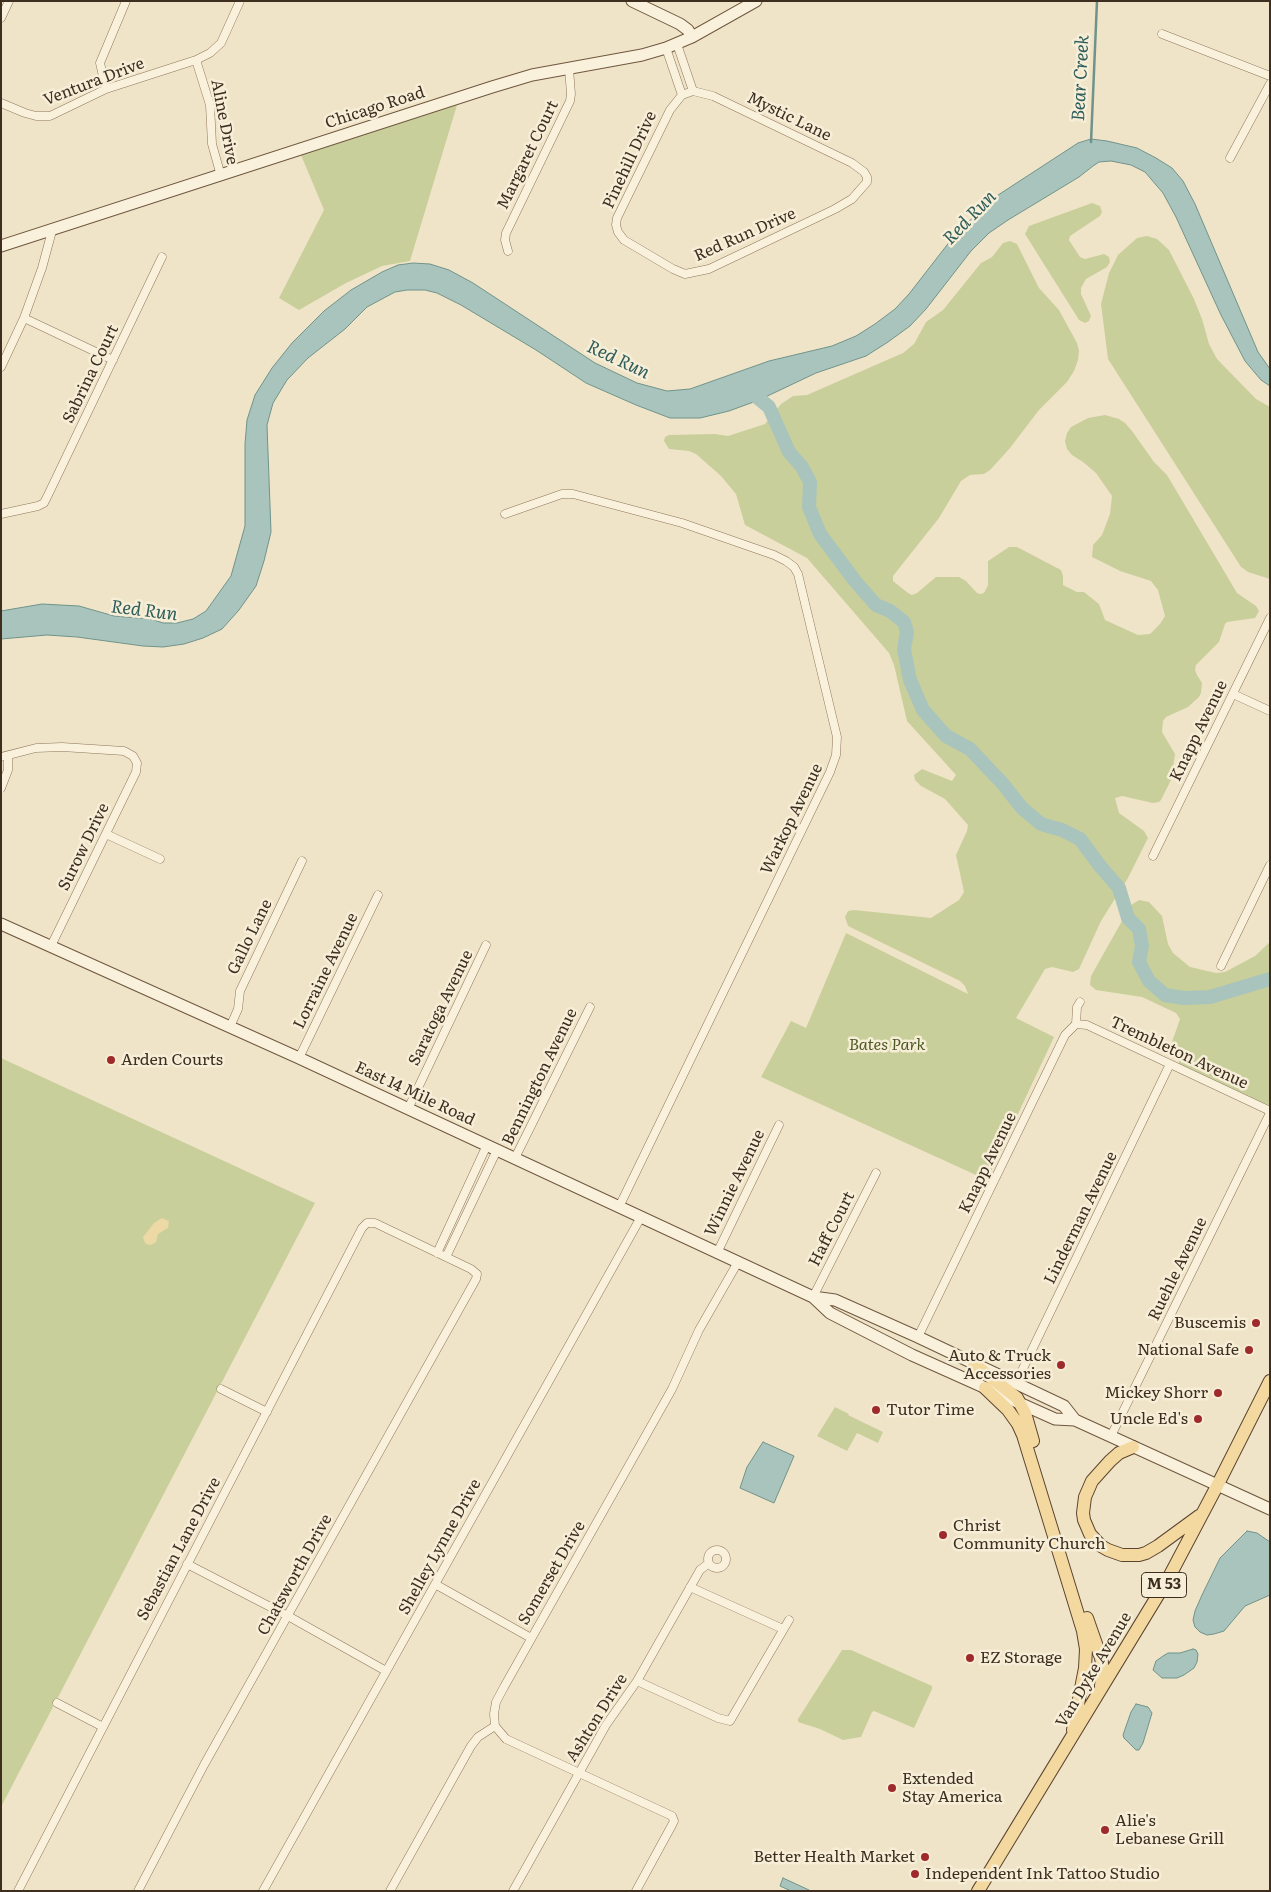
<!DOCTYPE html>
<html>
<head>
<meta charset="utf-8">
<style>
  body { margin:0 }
  #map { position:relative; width:1271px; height:1892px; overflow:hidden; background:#f0e4c8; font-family:Literata,serif }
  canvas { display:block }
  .frame { position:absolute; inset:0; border:2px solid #3d2e20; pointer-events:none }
</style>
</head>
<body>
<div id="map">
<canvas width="1271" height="1892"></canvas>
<div class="frame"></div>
</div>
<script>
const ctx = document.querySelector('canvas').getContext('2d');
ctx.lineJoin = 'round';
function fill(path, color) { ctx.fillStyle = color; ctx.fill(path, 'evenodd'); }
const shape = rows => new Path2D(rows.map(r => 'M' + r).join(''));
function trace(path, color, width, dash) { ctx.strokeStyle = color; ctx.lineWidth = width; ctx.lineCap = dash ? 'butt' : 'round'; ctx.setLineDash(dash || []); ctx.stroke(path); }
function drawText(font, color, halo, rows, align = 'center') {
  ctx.font = font + ' Literata,serif'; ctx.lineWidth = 5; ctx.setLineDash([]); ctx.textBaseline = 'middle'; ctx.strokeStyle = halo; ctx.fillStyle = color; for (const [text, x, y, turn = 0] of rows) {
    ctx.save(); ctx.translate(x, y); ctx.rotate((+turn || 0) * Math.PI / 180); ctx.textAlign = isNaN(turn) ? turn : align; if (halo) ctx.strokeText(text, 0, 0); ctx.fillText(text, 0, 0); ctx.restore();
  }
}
const green = shape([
  [457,105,410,261,382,266,346,283,299,310,279,298,324,210,301,155],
  [1092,203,1100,206,1102,212,1100,216,1070,236,1069,240,1080,257,1085,259,1104,254,1109,257,1110,262,1107,267,1086,279,1081,288,1081,294,1091,316,1089,321,1085,323,1079,320,1025,234,1029,226],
  [1147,236,1157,239,1169,250,1194,299,1202,319,1209,344,1217,359,1256,399,1270,407,1270,579,1248,572,1241,567,1108,359,1101,304,1109,273,1118,255,1137,238],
  [1010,241,1017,244,1039,288,1059,310,1077,343,1079,351,1078,360,1074,371,1067,382,1039,410,1010,448,990,470,984,474,970,475,961,481,939,518,893,576,893,581,908,593,912,595,917,593,936,577,959,577,966,581,977,593,980,594,984,593,988,585,988,561,1009,547,1017,547,1061,570,1063,576,1063,585,1077,592,1084,592,1099,604,1105,620,1138,635,1150,634,1160,624,1165,616,1158,590,1151,581,1120,571,1092,557,1093,545,1102,535,1110,514,1112,496,1096,473,1083,462,1072,455,1067,449,1065,441,1067,433,1071,427,1088,418,1105,415,1119,419,1125,423,1132,431,1154,462,1167,475,1237,593,1256,606,1259,611,1255,618,1227,622,1225,624,1219,642,1196,665,1195,670,1197,675,1202,683,1201,693,1199,697,1188,707,1166,717,1163,721,1162,732,1175,754,1171,780,1161,800,1159,802,1153,803,1122,796,1115,798,1119,813,1144,831,1148,838,1128,878,1101,921,1079,969,1073,972,1052,967,1045,969,1016,1018,1054,1037,987,1180,761,1077,791,1021,806,1028,846,933,968,994,965,986,960,981,848,926,845,917,848,911,854,910,931,918,959,900,964,892,956,855,967,831,968,825,945,799,921,786,915,780,914,775,922,769,952,781,956,775,907,721,894,665,889,653,807,558,745,525,736,494,721,476,696,454,689,451,669,449,664,441,665,437,669,435,715,434,728,436,765,424,781,404,793,396,807,395,903,353,914,344,926,322,943,310,981,263,992,257,1003,243],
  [1139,900,1149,902,1162,916,1168,944,1173,953,1190,967,1216,973,1225,972,1255,956,1270,942,1270,1107,1178,1064,1185,1049,1176,1048,1172,1042,1180,1019,1176,1013,1142,997,1096,990,1090,985,1091,976,1131,905],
  [1,1058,315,1203,1,1807],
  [835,1407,849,1414,848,1415,883,1432,878,1443,857,1433,847,1451,817,1436],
  [842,1650,851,1650,932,1686,932,1689,914,1728,874,1711,872,1712,861,1737,843,1740,820,1729,798,1722,798,1719]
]);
const sand = shape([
  [162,1218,169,1221,168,1228,158,1234,156,1242,153,1244,149,1245,145,1243,143,1237,154,1223]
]);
const water = shape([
  [1091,139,1107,141,1137,148,1156,158,1172,168,1183,181,1195,204,1258,352,1270,369,1270,386,1261,380,1245,361,1221,315,1176,217,1163,193,1145,172,1131,165,1111,161,1099,162,1093,166,1079,177,1008,220,989,233,971,251,926,309,910,326,888,342,866,356,816,373,759,400,729,411,700,418,670,418,636,405,586,383,536,350,461,305,437,293,425,290,407,290,395,292,367,307,345,329,308,358,287,380,273,403,267,425,271,532,264,561,256,586,239,610,222,629,203,638,184,644,163,647,143,646,77,637,47,635,1,639,1,611,42,604,79,606,114,616,151,619,163,623,177,623,193,619,206,611,231,576,245,526,245,444,247,420,255,395,272,368,292,343,324,311,351,290,382,272,398,265,413,263,430,264,449,270,473,283,595,363,637,383,667,391,690,389,769,361,832,346,856,336,875,324,895,309,909,294,954,236,992,199,1078,143,1091,139],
  [763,1442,794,1456,774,1503,740,1488,747,1467,763,1442],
  [1247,1531,1257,1533,1270,1542,1270,1595,1245,1606,1224,1631,1214,1634,1207,1635,1200,1632,1195,1627,1193,1620,1195,1611,1202,1595,1220,1558,1247,1531],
  [1193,1649,1196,1650,1198,1654,1197,1662,1194,1668,1184,1675,1177,1678,1162,1678,1153,1670,1156,1661,1163,1656,1168,1653,1180,1653,1193,1649],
  [1136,1704,1148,1707,1152,1713,1143,1743,1139,1750,1136,1750,1124,1738,1123,1735,1131,1712,1136,1704],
  [783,1878,809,1890,808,1891,791,1891,780,1886,783,1878]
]);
const stream = shape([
  [1091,142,1097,1]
]);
const river = shape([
  [746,388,769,407,789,452,802,467,810,482,809,507,820,534,855,581,876,605,890,611,904,622,907,632,904,649,910,680,923,710,946,736,970,749,1003,784,1022,808,1041,824,1062,830,1080,839,1100,866,1119,888,1128,918,1139,929,1142,946,1139,962,1149,981,1165,995,1184,998,1210,997,1270,979]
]);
const street = shape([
  [1,18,9,1],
  [1162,34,1270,76],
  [677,44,693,91],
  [666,48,682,95],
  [196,60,210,105,212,144,221,176],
  [106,89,100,63,126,1],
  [693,91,713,96,852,163,864,172,867,177,867,182,852,199,835,209,709,269,685,274,673,269,624,240,618,232,616,225,617,218,670,110,682,95,693,91],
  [1,103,25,113,36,116,50,116,106,89,196,60,210,53,221,43,240,1],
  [1230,158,1270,84],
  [508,251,505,240,506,233,570,101,571,94,569,69],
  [24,318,113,360],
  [1,367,24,318,42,268,52,231],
  [1,514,38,506,44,503,48,495,162,257],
  [505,514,562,494,573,494,682,523,774,555,786,561,794,567,798,574,837,737,836,755,830,772,619,1207],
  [1233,694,1270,711],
  [1,757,36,748,62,747,124,751,133,756,137,763,136,772,51,946],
  [1,788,8,770,8,756],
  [106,834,160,859],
  [1153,856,1270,618],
  [1221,966,1270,865],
  [1076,1024,1087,1025,1270,1111],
  [230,1027,238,1009,240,991,302,861],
  [299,1058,378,895],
  [408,1109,486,945],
  [515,1158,590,1007],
  [437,1253,487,1145],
  [717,1253,779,1125],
  [446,1257,497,1150],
  [813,1297,876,1173],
  [918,1337,1065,1035,1076,1024,1077,1007,1080,1002],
  [1016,1383,1170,1064],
  [221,1389,267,1412],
  [1111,1436,1270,1113],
  '708 1559a9 9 0 1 1 18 0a9 9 0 1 1-18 0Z',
  [187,1564,288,1616,386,1671],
  [435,1584,531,1638],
  [690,1587,783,1629],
  [637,1681,718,1718,730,1721,789,1620],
  [57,1703,103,1727],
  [18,1891,362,1228,367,1223,375,1223,471,1269,477,1274,476,1279,204,1765,138,1891],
  [263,1891,641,1217],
  [390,1891,471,1746,478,1737,495,1726],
  [513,1891,606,1725,637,1681,700,1570,709,1563],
  [636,1891,672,1825,674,1821,672,1816,506,1739,495,1726,494,1714,496,1702,504,1687,672,1389,699,1330,738,1262]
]);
const secondary = shape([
  [632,1,680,24,688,30,692,37],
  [1,246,492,87,532,75,642,55,666,48,692,37,756,1],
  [1,924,299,1058,813,1297,835,1300,918,1337,1064,1406,1075,1420],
  [813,1297,830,1313,912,1355,1055,1419,1075,1420,1270,1509]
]);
const primary = shape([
  [974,1364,1017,1398,1025,1413,1033,1441],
  [985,1388,1008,1410,1018,1424,1023,1435,1083,1631,1086,1649,1085,1668,1073,1730],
  [1133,1447,1119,1453,1110,1461,1092,1481,1085,1497,1083,1513,1084,1520,1090,1534,1101,1546,1108,1550,1122,1555,1139,1555,1146,1553,1158,1546,1199,1516],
  [1087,1618,1101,1658,1103,1669,1101,1686],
  [978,1891,1169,1577,1217,1486,1270,1381]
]);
const markers = [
  [111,1060,5,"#9e2a2b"],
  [1256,1323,5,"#9e2a2b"],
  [1249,1350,5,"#9e2a2b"],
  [1061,1365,5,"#9e2a2b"],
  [1218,1393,5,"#9e2a2b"],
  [876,1410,5,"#9e2a2b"],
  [1198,1419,5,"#9e2a2b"],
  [943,1535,5,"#9e2a2b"],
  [970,1658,5,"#9e2a2b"],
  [892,1788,5,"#9e2a2b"],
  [1105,1830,5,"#9e2a2b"],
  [925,1857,5,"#9e2a2b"],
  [915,1874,5,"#9e2a2b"]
];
const shields = [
  [1164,1585,45]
];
const shieldNames = [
  ["M 53",1164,1585]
];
const streetNames = [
  ["Ventura Drive",94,82,-21],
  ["Chicago Road",375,108,-18],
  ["Mystic Lane",789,117,26],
  ["Aline Drive",224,122,79],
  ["Margaret Court",528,155,-64],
  ["Pinehill Drive",630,160,-65],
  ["Red Run Drive",745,235,-24],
  ["Sabrina Court",91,374,-64],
  ["Knapp Avenue",1199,731,-64],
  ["Warkop Avenue",792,819,-64],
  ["Surow Drive",84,847,-64],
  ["Gallo Lane",250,937,-64],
  ["Lorraine Avenue",326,971,-64],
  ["Saratoga Avenue",441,1008,-64],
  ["Trembleton Avenue",1179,1053,25],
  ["Bennington Avenue",540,1077,-64],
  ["East 14 Mile Road",415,1094,25],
  ["Knapp Avenue",988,1163,-64],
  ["Winnie Avenue",735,1183,-64],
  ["Linderman Avenue",1081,1218,-64],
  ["Haff Court",832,1229,-63],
  ["Ruehle Avenue",1178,1269,-64],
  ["Shelley Lynne Drive",440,1547,-61],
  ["Sebastian Lane Drive",179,1549,-62],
  ["Somerset Drive",552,1573,-60],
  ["Chatsworth Drive",295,1575,-61],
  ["Van Dyke Avenue",1094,1670,-59],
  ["Ashton Drive",597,1718,-58]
];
const parkNames = [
  ["Bates Park",887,1045]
];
const poiNames = [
  ["Arden Courts",121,1060],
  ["Buscemis",1246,1323,"right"],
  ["National Safe",1239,1350,"right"],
  ["Auto & Truck",1051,1356,"right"],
  ["Accessories",1051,1374,"right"],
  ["Mickey Shorr",1208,1393,"right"],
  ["Tutor Time",886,1410],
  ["Uncle Ed's",1188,1419,"right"],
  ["Christ",953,1526],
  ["Community Church",953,1544],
  ["EZ Storage",980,1658],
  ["Extended",902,1779],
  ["Stay America",902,1797],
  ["Alie's",1115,1821],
  ["Lebanese Grill",1115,1839],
  ["Better Health Market",915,1857,"right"],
  ["Independent Ink Tattoo Studio",925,1874]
];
const waterNames = [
  ["Bear Creek",1081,78,-87],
  ["Red Run",970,218,-46],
  ["Red Run",618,360,25],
  ["Red Run",144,611,7]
];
fill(green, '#c9cf9b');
fill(sand, '#ecd9a5');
fill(water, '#a9c4bc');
trace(water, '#6f938a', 1);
trace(stream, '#6f938a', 2.5);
trace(river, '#a9c4bc', 14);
trace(street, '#8d765c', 9);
trace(secondary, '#6f573f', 13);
trace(primary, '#5b4430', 14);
trace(street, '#faf1dc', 8);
trace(secondary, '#faf1dc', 11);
trace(primary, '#f3d9a0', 12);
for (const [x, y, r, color] of markers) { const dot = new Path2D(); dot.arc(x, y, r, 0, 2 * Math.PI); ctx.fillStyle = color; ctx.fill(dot); trace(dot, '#f7eed8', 2); }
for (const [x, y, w] of shields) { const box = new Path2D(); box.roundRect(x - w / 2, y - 12.5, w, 25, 4); ctx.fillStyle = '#f7eed8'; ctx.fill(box); trace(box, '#3d2e20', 1); }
drawText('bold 15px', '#3d2e20', null, shieldNames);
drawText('16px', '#3d2e20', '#f7eed8', streetNames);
drawText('italic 16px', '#4d5a26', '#f7eed8', parkNames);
drawText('16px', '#3d2e20', '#f7eed8', poiNames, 'left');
drawText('italic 18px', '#2f5d5a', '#f7eed8', waterNames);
</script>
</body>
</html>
